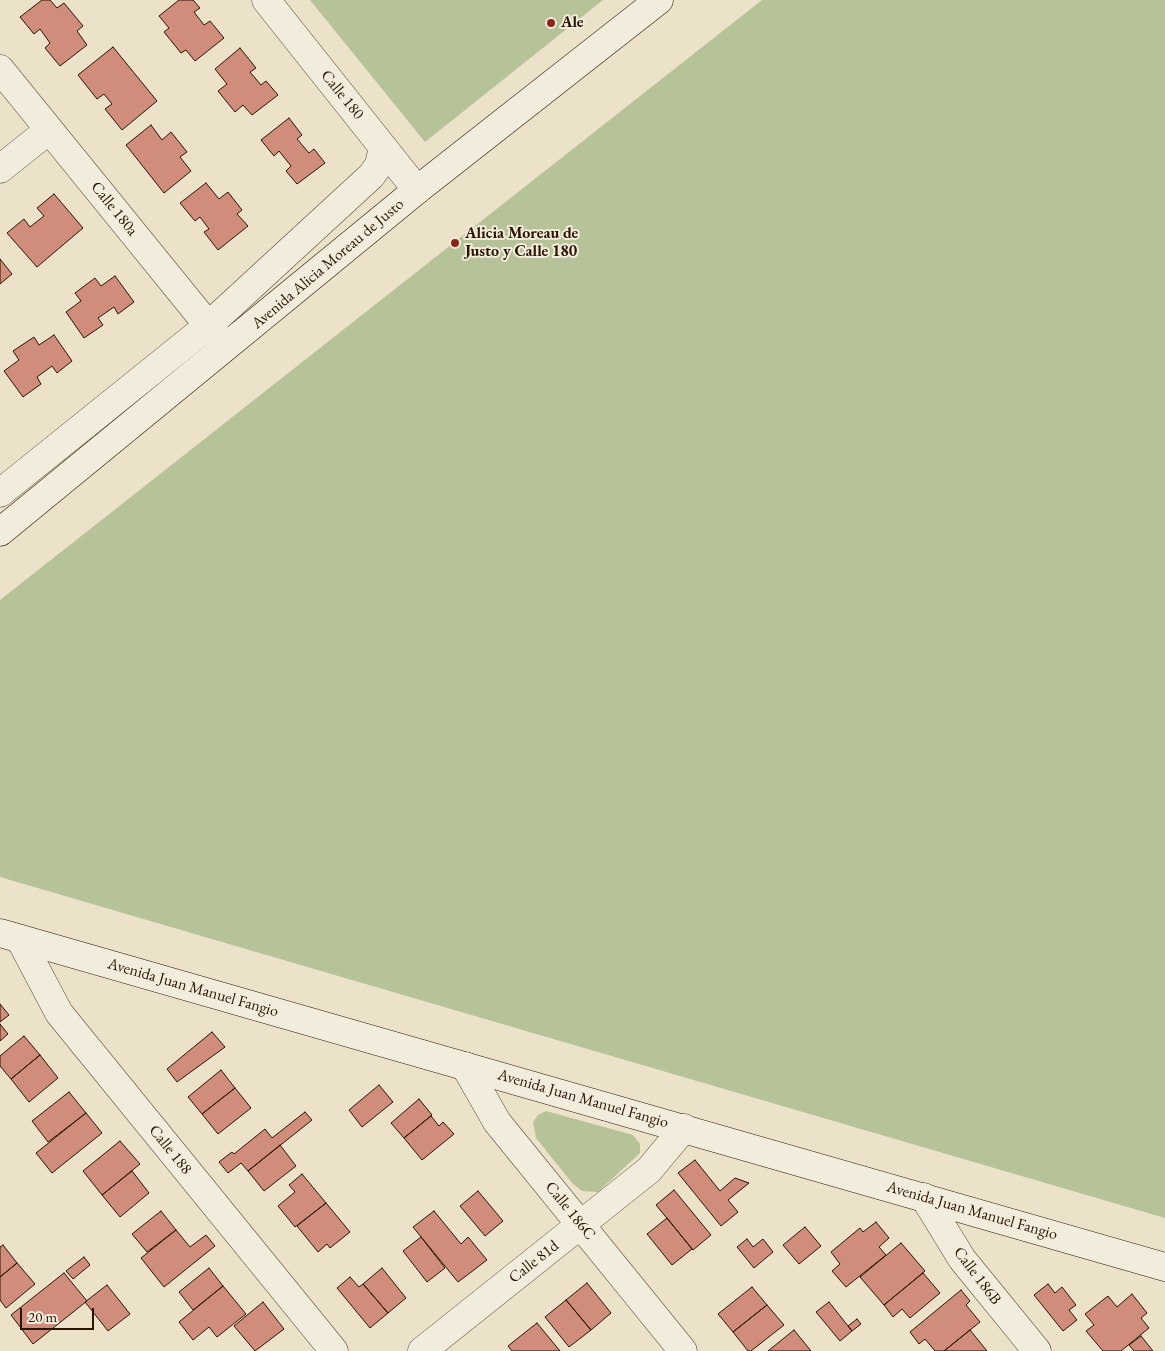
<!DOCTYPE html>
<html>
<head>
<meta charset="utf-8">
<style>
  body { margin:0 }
  #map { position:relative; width:1165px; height:1351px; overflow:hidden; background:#ebe2c9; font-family:"EB Garamond",serif }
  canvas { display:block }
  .scale { position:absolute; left:20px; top:1308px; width:74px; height:22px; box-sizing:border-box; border:2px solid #2a1401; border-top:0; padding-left:6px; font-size:15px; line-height:18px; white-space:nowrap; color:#2a1401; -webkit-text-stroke:4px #f2ecdc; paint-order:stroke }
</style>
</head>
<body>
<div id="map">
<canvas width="1165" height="1351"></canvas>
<div class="scale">20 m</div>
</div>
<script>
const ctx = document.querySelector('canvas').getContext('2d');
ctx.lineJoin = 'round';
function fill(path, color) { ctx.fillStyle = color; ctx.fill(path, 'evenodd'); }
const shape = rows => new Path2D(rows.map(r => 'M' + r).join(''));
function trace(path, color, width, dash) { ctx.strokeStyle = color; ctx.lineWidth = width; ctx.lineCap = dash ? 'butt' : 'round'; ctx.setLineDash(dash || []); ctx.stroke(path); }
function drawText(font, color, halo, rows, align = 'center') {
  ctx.font = font + ' "EB Garamond",serif'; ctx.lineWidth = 4; ctx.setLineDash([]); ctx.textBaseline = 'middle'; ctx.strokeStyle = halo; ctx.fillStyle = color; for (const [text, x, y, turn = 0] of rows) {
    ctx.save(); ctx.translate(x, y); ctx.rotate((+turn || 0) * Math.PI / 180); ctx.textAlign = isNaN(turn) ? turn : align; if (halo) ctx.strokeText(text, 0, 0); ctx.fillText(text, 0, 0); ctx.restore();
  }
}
const green = shape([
  [310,0,603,0,425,142],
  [762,0,1165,0,1165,1218,0,877,0,600],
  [546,1111,633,1135,640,1144,640,1153,598,1192,582,1191,573,1184,536,1138,533,1122,538,1115]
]);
const building = shape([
  [42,0,50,0,57,8,64,3,83,26,77,31,87,45,60,66,45,48,50,43,40,29,34,34,20,17,42,0],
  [179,0,193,0,200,8,194,12,204,25,210,21,224,38,195,61,186,50,181,53,164,32,169,28,159,16,179,0],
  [113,47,157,101,122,130,105,109,112,104,104,94,97,99,78,75,113,47],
  [240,48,256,68,250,72,261,85,266,81,278,95,252,115,243,105,235,112,218,91,227,84,215,69,240,48],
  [289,118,302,135,297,139,309,153,314,149,325,163,297,184,286,171,291,166,279,151,274,156,261,140,289,118],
  [151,125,162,140,171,132,187,152,180,157,191,171,164,193,126,145,151,125],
  [206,183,219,199,228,192,242,210,237,214,248,226,218,250,204,232,209,229,200,217,195,221,180,203,206,183],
  [54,194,83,228,37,267,7,233,24,219,30,227,44,216,37,208,54,194],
  [0,259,12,274,0,284,0,259],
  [115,276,134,302,118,314,114,307,98,318,103,325,84,338,66,312,81,301,75,293,95,278,101,286,115,276],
  [54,335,72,361,57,373,52,366,37,377,41,384,23,397,4,371,19,360,13,351,34,337,39,345,54,335],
  [0,1004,9,1015,0,1022,0,1004],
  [0,1024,8,1034,0,1041,0,1024],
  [212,1032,225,1047,177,1082,167,1069,212,1032],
  [24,1036,40,1055,11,1079,0,1066,0,1056,24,1036],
  [40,1055,58,1078,29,1102,11,1079,40,1055],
  [221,1070,235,1088,202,1114,188,1097,221,1070],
  [379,1085,393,1102,362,1127,349,1110,379,1085],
  [235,1088,251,1108,218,1134,202,1114,235,1088],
  [69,1092,86,1113,48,1142,32,1121,69,1092],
  [419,1099,432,1115,404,1138,391,1123,419,1099],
  [305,1112,312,1120,248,1171,241,1163,228,1173,219,1162,232,1152,234,1154,265,1129,272,1138,305,1112],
  [86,1113,102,1133,52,1173,36,1153,86,1113],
  [431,1116,439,1126,443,1122,454,1134,422,1160,404,1138,431,1116],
  [120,1141,140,1164,102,1195,83,1171,120,1141],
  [280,1145,296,1166,264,1191,248,1171,280,1145],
  [695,1160,720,1191,735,1178,749,1183,728,1200,738,1212,721,1226,678,1173,695,1160],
  [132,1171,149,1193,120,1217,102,1195,132,1171],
  [302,1174,326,1203,295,1227,278,1206,295,1192,289,1185,302,1174],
  [674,1190,711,1235,693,1250,656,1205,674,1190],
  [478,1191,503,1221,485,1236,460,1206,478,1191],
  [326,1203,350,1232,330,1248,327,1244,318,1252,297,1226,326,1203],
  [161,1211,176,1230,147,1252,132,1234,161,1211],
  [434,1211,461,1244,468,1237,487,1260,458,1282,413,1227,434,1211],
  [667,1218,692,1249,672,1265,647,1234,667,1218],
  [876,1222,889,1238,879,1247,886,1255,846,1287,832,1271,840,1264,831,1252,860,1228,863,1232,876,1222],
  [805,1227,821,1246,799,1264,783,1245,805,1227],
  [176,1230,190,1247,206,1235,215,1246,164,1287,141,1258,176,1230],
  [421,1237,445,1268,427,1282,403,1251,421,1237],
  [747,1239,753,1247,763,1239,773,1252,754,1268,737,1247,747,1239],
  [901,1243,925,1271,884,1305,860,1277,901,1243],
  [3,1245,17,1263,0,1277,0,1247,3,1245],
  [84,1257,90,1265,73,1279,66,1271,84,1257],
  [17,1263,35,1284,6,1308,0,1300,0,1277,17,1263],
  [209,1268,223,1286,193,1310,179,1292,209,1268],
  [382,1268,406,1298,388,1313,363,1284,382,1268],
  [64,1273,87,1301,33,1344,11,1315,64,1273],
  [923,1273,940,1293,910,1318,902,1309,893,1317,884,1305,923,1273],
  [350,1277,359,1287,363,1284,388,1313,370,1328,337,1288,350,1277],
  [587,1283,611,1313,591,1330,566,1300,587,1283],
  [1048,1284,1055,1293,1062,1287,1076,1305,1069,1310,1077,1320,1063,1331,1034,1295,1048,1284],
  [107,1285,130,1314,108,1331,85,1302,107,1285],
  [223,1286,246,1314,217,1337,209,1327,193,1340,179,1322,223,1286],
  [752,1287,767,1305,733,1332,718,1314,752,1287],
  [961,1290,970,1301,966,1305,980,1322,944,1351,935,1351,925,1339,919,1344,910,1332,961,1290],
  [1132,1294,1147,1313,1141,1318,1149,1328,1121,1351,1103,1351,1086,1331,1094,1325,1085,1314,1108,1296,1117,1307,1132,1294],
  [566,1300,591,1330,569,1347,545,1317,566,1300],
  [263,1302,284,1329,255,1351,234,1326,263,1302],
  [829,1302,852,1331,840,1341,816,1312,829,1302],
  [767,1305,784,1325,751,1351,748,1351,733,1332,767,1305],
  [857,1319,861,1324,852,1331,848,1326,857,1319],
  [537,1323,560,1351,512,1351,508,1346,537,1323],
  [794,1330,811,1351,768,1351,794,1330],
  [970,1330,987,1351,944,1351,970,1330],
  [1141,1336,1153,1351,1134,1351,1129,1345,1141,1336]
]);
const minor = shape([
  [266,0,417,190],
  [0,69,220,340],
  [0,169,49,130],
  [0,493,209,325,371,176,379,165,383,147],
  [20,939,59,1013,334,1351],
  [465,1066,497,1122,683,1351],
  [924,1197,962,1259,1037,1351],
  [422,1351,649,1170,684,1128]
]);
const secondary = shape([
  [0,532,417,190,659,0],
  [0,933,1165,1267]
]);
const markers = [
  [551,23,5,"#8f2418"],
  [455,243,5,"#8f2418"]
];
const poiNames = [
  ["Ale",561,23],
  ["Alicia Moreau de",465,234],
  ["Justo y Calle 180",465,252]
];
const streetNames = [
  ["Calle 180",342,95,51],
  ["Calle 180a",114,209,51],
  ["Avenida Alicia Moreau de Justo",328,264,-40],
  ["Avenida Juan Manuel Fangio",193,988,16],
  ["Avenida Juan Manuel Fangio",583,1099,16],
  ["Calle 188",170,1150,51],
  ["Calle 186C",570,1211,51],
  ["Avenida Juan Manuel Fangio",972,1211,16],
  ["Calle 81d",534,1262,-38],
  ["Calle 186B",977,1276,53]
];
fill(green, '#b6c398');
fill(building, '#d08d7c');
trace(building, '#2a1401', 1);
trace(minor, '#5a4833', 29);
trace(secondary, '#2a1401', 29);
trace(minor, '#f2ecdc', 28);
trace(secondary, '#f2ecdc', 28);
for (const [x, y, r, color] of markers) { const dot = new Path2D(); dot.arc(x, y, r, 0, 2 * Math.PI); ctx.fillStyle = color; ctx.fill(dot); trace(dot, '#f2ecdc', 2); }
drawText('bold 16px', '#2a1401', '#f2ecdc', poiNames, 'left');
drawText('16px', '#2a1401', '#f2ecdc', streetNames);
</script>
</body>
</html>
